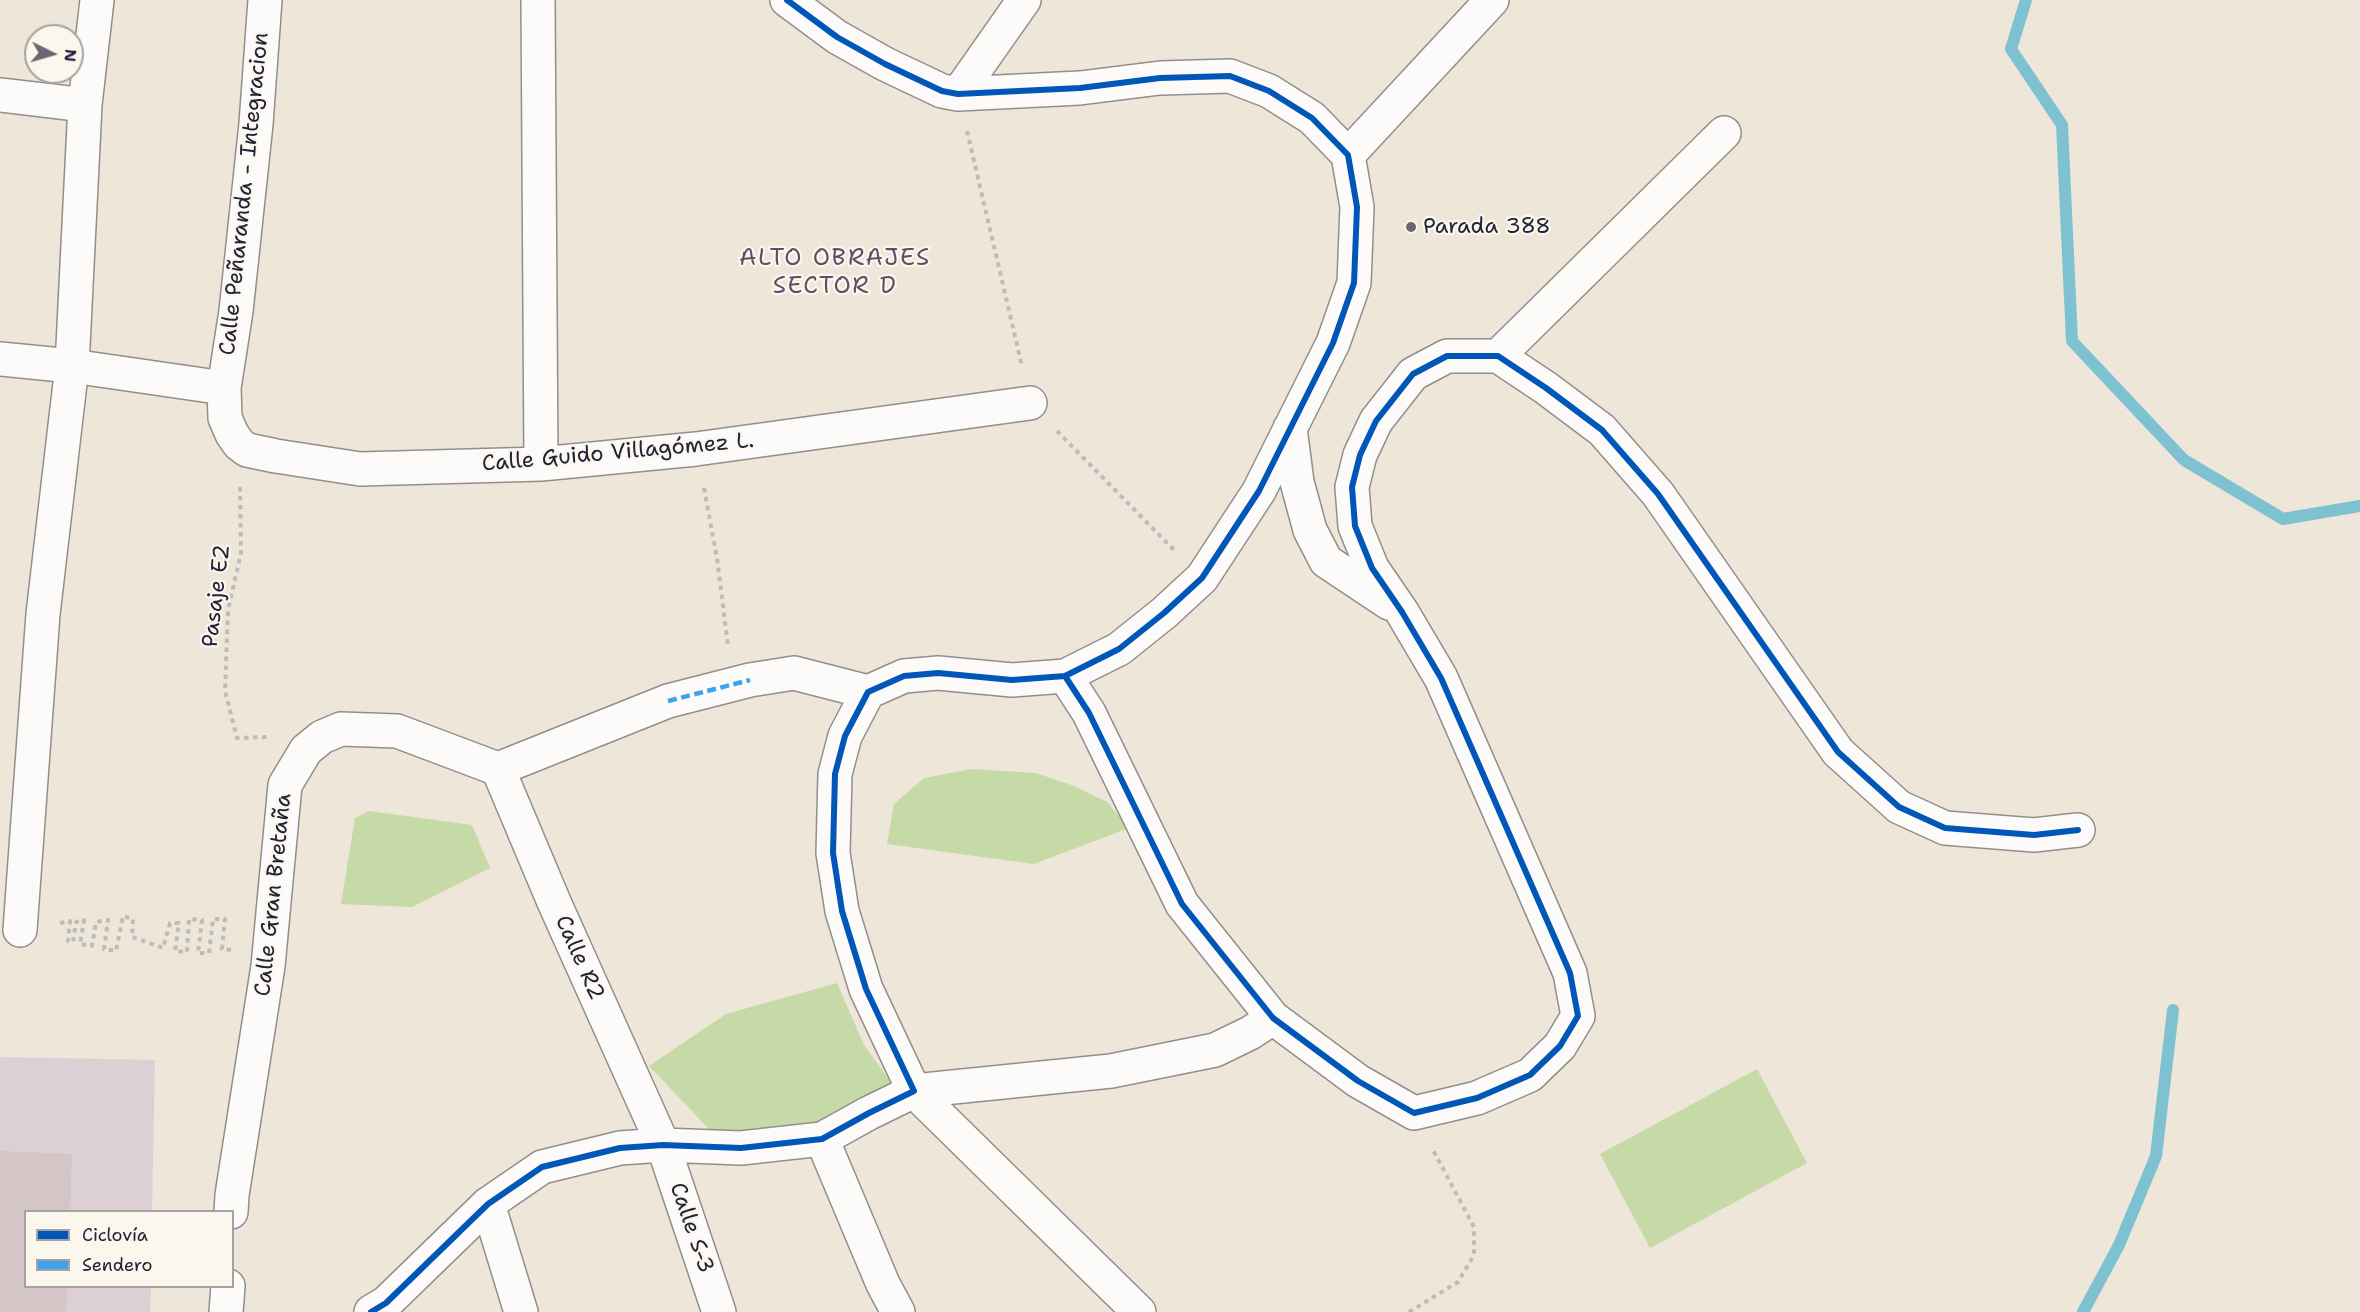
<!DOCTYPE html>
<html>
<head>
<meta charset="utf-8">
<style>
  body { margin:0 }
  #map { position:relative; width:2360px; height:1312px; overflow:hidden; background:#ede6d9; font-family:"Shantell Sans",sans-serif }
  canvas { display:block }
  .legend { position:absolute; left:24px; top:1210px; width:210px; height:78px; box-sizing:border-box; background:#fbf7ec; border:2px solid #a4a2a5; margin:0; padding:8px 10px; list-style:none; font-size:18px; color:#22223b }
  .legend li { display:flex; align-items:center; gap:12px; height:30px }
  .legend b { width:30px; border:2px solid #a4a2a5 }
  .north { position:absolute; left:24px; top:24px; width:60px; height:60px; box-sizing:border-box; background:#fbf7ec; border:2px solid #a4a2a5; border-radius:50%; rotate:95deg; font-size:16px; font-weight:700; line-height:24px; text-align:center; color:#22223b }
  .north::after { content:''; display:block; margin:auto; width:21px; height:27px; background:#696772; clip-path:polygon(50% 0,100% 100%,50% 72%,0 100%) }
</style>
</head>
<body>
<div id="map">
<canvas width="2360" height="1312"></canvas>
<ul class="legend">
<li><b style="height:8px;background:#0057b8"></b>Ciclovía</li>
<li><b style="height:8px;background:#3ea2ec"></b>Sendero</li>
</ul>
<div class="north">N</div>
</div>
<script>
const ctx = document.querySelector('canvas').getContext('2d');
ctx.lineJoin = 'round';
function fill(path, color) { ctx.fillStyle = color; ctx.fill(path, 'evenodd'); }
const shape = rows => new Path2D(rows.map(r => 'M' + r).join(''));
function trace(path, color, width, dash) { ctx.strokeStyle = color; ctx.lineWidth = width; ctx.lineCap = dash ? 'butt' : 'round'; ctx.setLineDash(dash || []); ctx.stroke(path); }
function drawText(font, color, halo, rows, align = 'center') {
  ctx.font = font + ' "Shantell Sans",sans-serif'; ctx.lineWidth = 4.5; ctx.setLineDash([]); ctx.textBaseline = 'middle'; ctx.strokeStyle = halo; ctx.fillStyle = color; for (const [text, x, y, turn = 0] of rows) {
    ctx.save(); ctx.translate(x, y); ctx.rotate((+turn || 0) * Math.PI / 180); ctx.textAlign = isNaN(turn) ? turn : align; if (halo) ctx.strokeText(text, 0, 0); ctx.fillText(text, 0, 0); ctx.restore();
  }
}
const industrial = shape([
  [0,1057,155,1060,152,1211,26,1212,26,1286,151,1287,150,1312,0,1312]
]);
const green = shape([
  [972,769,1036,773,1074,786,1107,802,1129,828,1034,864,887,844,894,804,924,778],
  [369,811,472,825,490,868,412,907,341,904,355,818],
  [837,983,864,1045,893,1085,856,1120,751,1144,710,1130,649,1066,726,1014],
  [1757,1069,1807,1163,1650,1248,1600,1154]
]);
const stream = shape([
  [2026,0,2011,49,2062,125,2072,341,2184,460,2283,519,2360,506],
  [2083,1312,2119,1245,2156,1156,2173,1010]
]);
const building = shape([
  [0,1151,72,1154,70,1212,26,1212,26,1286,67,1286,66,1312,0,1312]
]);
const path = shape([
  [967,131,1022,366],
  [1057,431,1174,550],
  [240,487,241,553,228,610,225,691,237,738,269,737],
  [704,488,717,558,728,646],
  [60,923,70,921,68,941,73,942,76,922,84,920,80,944,92,946,96,922,108,920,104,949,116,951,123,916,133,919,132,937,163,948,170,923,179,923,175,951,187,952,189,919,202,920,198,953,209,953,213,919,225,919,222,949,233,950],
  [1409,1312,1458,1282,1474,1255,1474,1227,1432,1148]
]);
const minor = shape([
  [538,0,541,464],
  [958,94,1024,0],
  [0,95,85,105],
  [1348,155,1492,0],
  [1498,356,1724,133],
  [0,359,72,366,224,388,225,418,232,434,239,444,247,450,276,456,360,469,541,464,696,449,1030,403],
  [224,388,236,311,256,124,265,0],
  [1290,428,1297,482,1310,530,1326,561,1389,603],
  [1065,676,1089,713,1182,904,1273,1018,1358,1081,1414,1113,1477,1098,1530,1075,1560,1046,1578,1016,1570,973,1441,678,1402,612,1372,568,1355,526,1352,487,1360,455,1376,421,1413,374,1447,356,1498,356,1546,388,1602,430,1658,494,1838,752,1899,807,1945,828,2034,835,2078,830],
  [498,769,554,902,663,1145,719,1312],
  [498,769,668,701,750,680,794,673,868,692],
  [20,930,43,614,72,366,85,105,97,0],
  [914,1091,1111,1071,1215,1050,1250,1033,1273,1018],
  [914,1091,1139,1312],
  [822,1139,883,1284,898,1312],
  [488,1204,521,1312],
  [231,1212,232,1195,268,966,285,785,306,750,322,737,341,729,397,731,498,769],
  [226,1312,228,1286],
  [371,1312,386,1303,488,1204,542,1167,620,1148,663,1145,741,1148,822,1139,869,1113,914,1091,866,989,842,911,833,853,835,774,845,736,868,692,904,676,938,673,1012,680,1065,676,1119,649,1164,613,1202,578,1259,491,1333,343,1354,283,1357,207,1348,155,1312,118,1269,91,1230,76,1160,78,1080,88,958,94,942,91,885,64,837,37,787,0]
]);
const quiet = shape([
  [668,701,750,680]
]);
const cycleway = shape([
  [1065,676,1089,713,1182,904,1273,1018,1358,1081,1414,1113,1477,1098,1530,1075,1560,1046,1578,1016,1570,973,1441,678,1402,612,1372,568,1355,526,1352,487,1360,455,1376,421,1413,374,1447,356,1498,356,1546,388,1602,430,1658,494,1838,752,1899,807,1945,828,2034,835,2078,830],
  [371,1312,386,1303,488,1204,542,1167,620,1148,663,1145,741,1148,822,1139,869,1113,914,1091,866,989,842,911,833,853,835,774,845,736,868,692,904,676,938,673,1012,680,1065,676,1119,649,1164,613,1202,578,1259,491,1333,343,1354,283,1357,207,1348,155,1312,118,1269,91,1230,76,1160,78,1080,88,958,94,942,91,885,64,837,37,787,0]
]);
const markers = [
  [1411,227,6,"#696772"]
];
const streetNames = [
  ["Calle Peñaranda - Integracion",245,194,-84],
  ["Calle Guido Villagómez L.",618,453,-5],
  ["Pasaje E2",217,596,-83],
  ["Calle Gran Bretaña",274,895,-84],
  ["Calle R2",579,958,66],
  ["Calle S-3",691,1228,71]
];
const poiNames = [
  ["Parada 388",1423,227]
];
const neighbourhoodNames = [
  ["ALTO OBRAJES",835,259],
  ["SECTOR D",835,287]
];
fill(industrial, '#dcd0d5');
fill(green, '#c5daa6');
trace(stream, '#7ec1d1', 12);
fill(building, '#d4c6c6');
trace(minor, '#928e8b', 36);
trace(path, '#bdbcbd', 4, [4.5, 4.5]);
trace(minor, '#fcfbf9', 33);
trace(quiet, '#3ea2ec', 4.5, [9, 4.5]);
trace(cycleway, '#0057b8', 6);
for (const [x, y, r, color] of markers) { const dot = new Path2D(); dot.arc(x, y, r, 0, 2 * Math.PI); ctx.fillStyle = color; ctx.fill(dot); trace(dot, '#fbf7ec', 2); }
drawText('22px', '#22223b', '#fbf7ec', streetNames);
drawText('22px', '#22223b', '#fbf7ec', poiNames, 'left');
ctx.letterSpacing = '1.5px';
drawText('24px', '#604c67', '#fbf7ec', neighbourhoodNames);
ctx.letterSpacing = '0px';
</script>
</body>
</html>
